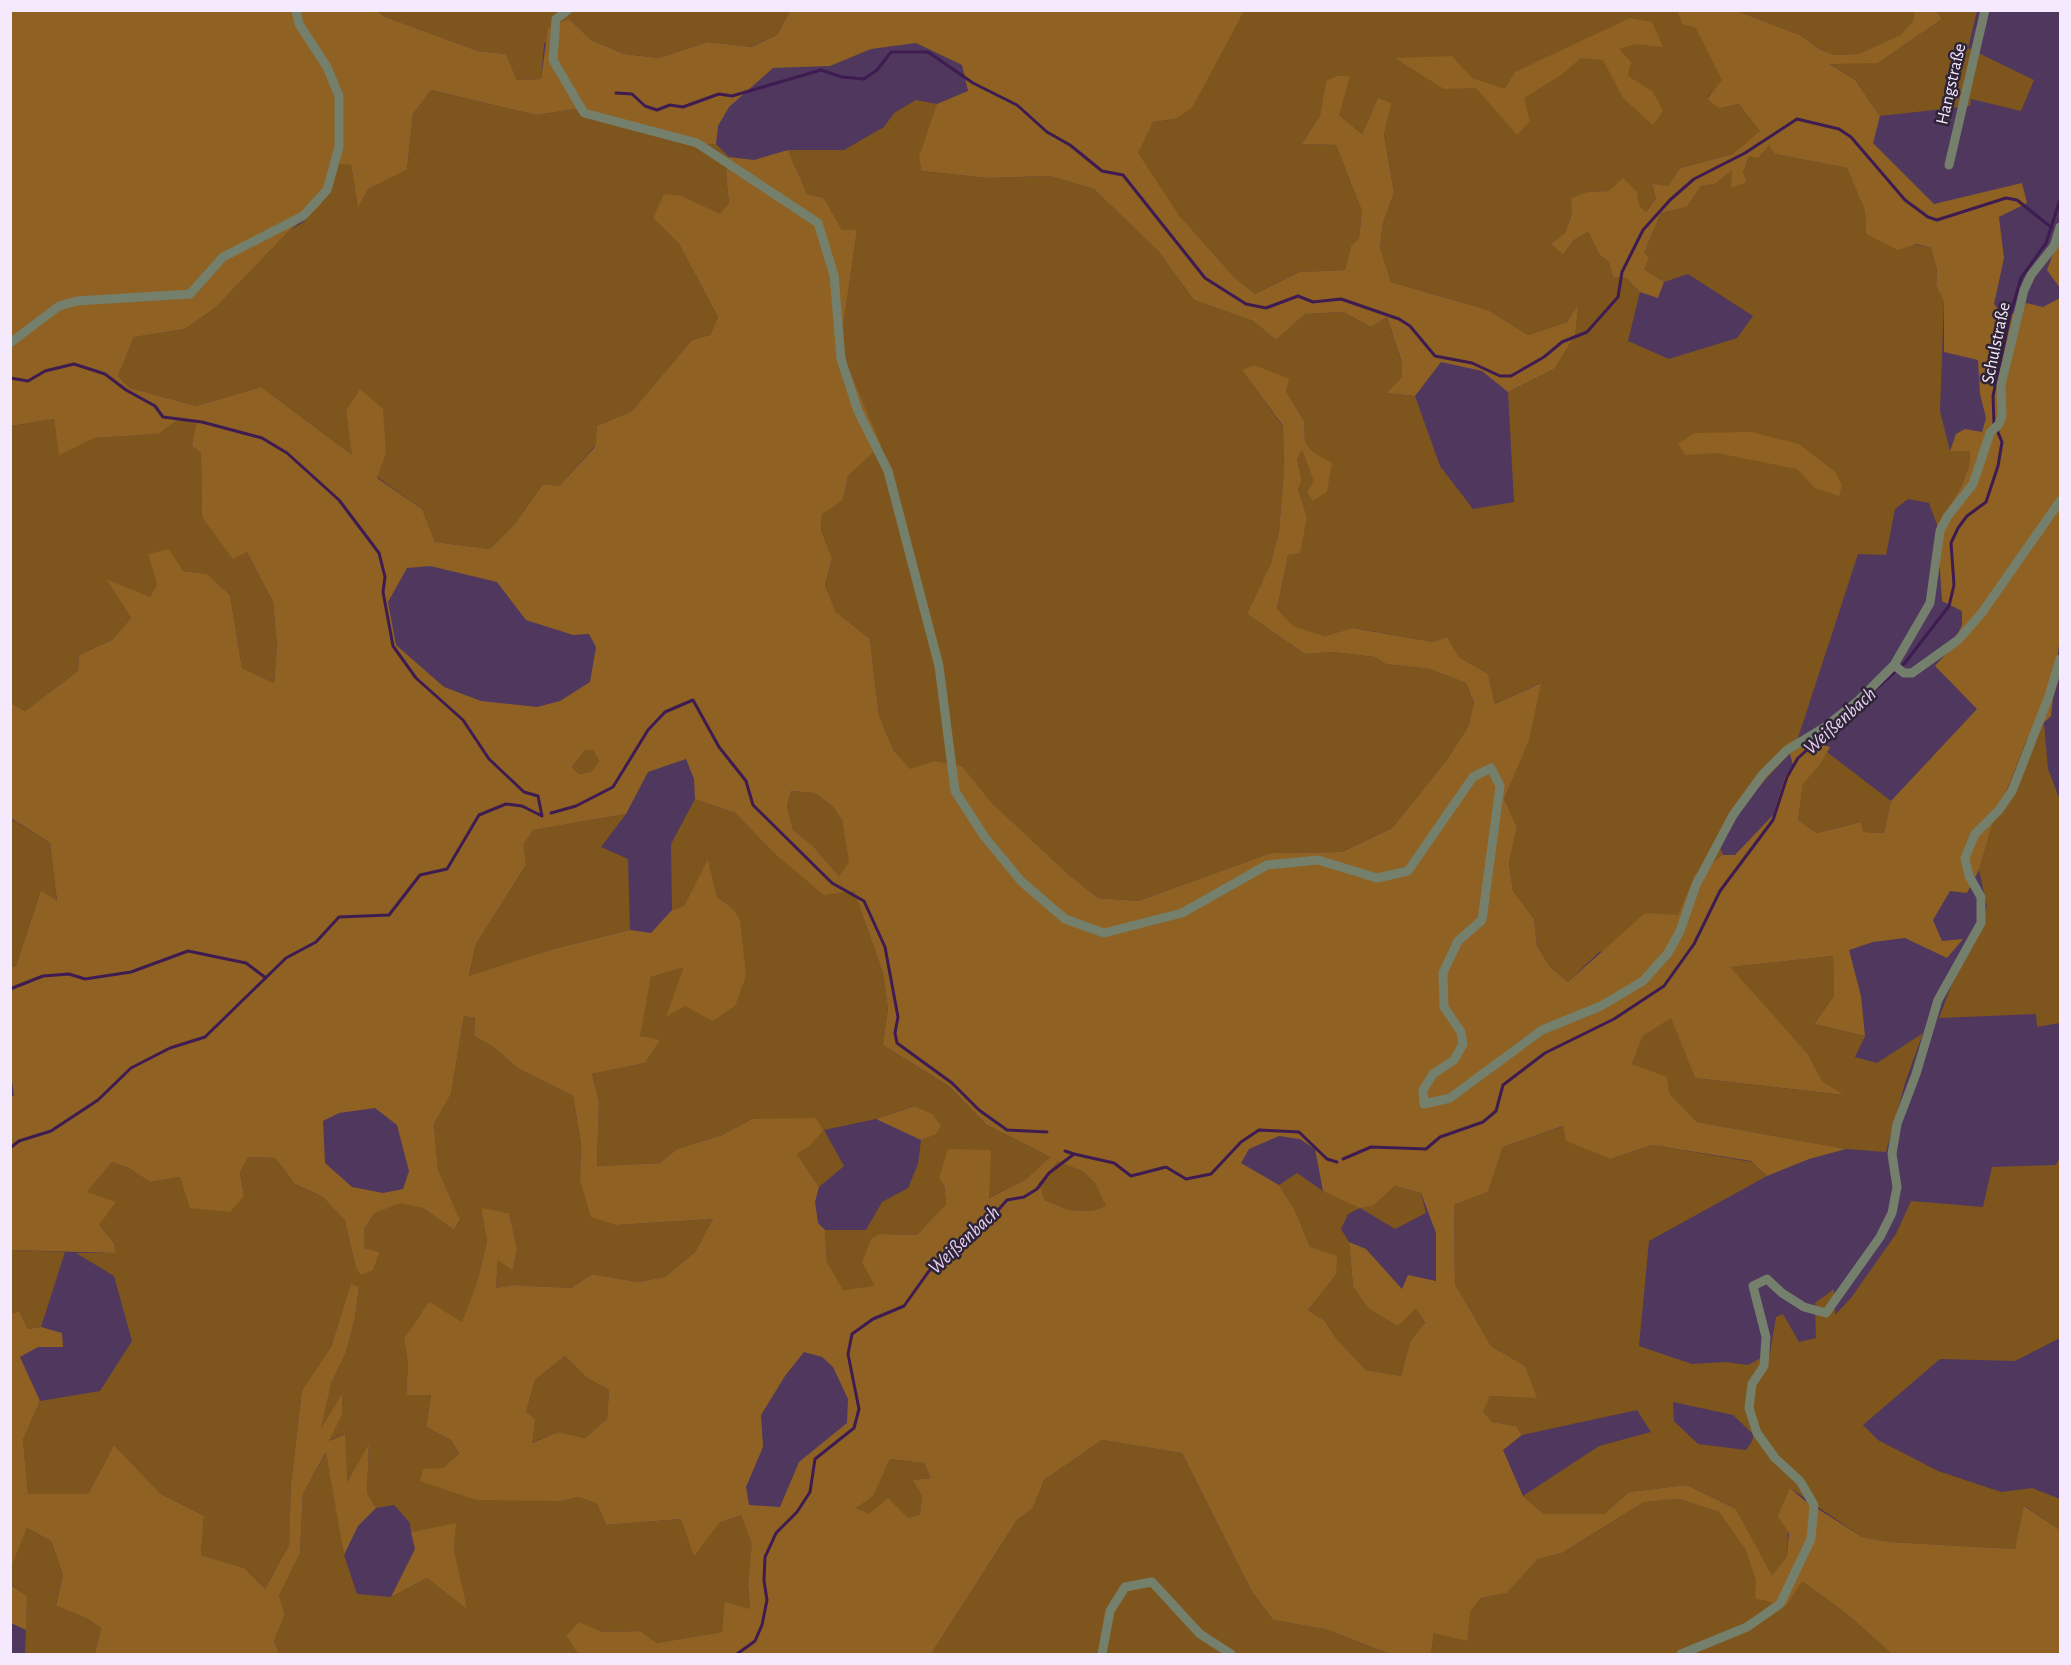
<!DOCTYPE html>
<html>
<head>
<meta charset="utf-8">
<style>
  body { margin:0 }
  #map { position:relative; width:2071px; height:1665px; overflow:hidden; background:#4f375e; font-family:"Alegreya Sans",sans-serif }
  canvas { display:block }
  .frame { position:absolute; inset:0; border:12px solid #f5eafd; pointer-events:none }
</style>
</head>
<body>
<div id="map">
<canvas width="2071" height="1665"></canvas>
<div class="frame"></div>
</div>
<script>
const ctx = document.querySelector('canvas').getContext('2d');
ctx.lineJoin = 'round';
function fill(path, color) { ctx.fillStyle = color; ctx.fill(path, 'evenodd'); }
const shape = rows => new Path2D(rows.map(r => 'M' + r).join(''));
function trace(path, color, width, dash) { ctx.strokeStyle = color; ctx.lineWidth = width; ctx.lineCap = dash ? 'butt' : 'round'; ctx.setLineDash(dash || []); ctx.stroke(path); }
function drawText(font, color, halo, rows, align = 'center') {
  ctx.font = font + ' "Alegreya Sans",sans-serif'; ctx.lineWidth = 5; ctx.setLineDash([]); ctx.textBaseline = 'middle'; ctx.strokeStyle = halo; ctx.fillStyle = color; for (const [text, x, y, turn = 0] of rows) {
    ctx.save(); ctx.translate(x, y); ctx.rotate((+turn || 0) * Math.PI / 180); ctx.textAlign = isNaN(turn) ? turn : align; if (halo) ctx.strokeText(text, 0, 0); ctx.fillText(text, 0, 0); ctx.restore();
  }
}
const green = shape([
  [378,11,790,11,777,35,750,47,708,42,659,58,624,54,591,40,569,19,544,44,541,79,517,80,506,54,478,51,383,16],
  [1244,11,1677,11,1682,24,1696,27,1723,80,1707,98,1719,107,1739,104,1761,131,1733,154,1680,168,1668,186,1652,185,1656,199,1646,212,1609,191,1588,192,1572,214,1565,233,1551,244,1563,255,1574,240,1588,232,1599,254,1609,262,1613,277,1626,278,1640,292,1628,341,1669,359,1737,338,1753,316,1688,274,1664,282,1644,269,1644,253,1661,213,1687,207,1701,186,1715,184,1733,169,1747,182,1743,173,1749,156,1770,145,1775,154,1847,168,1865,211,1866,234,1931,248,1937,270,1936,285,1944,302,1940,411,1950,451,1970,451,1969,466,1961,487,1937,525,1929,503,1908,499,1895,509,1886,555,1858,554,1798,738,1788,743,1789,754,1747,800,1720,847,1723,855,1695,874,1678,916,1598,953,1568,982,1550,967,1537,946,1534,919,1513,891,1509,863,1517,827,1504,799,1529,741,1540,683,1495,704,1488,674,1459,657,1447,637,1433,642,1354,628,1325,636,1292,626,1277,609,1288,555,1307,517,1298,489,1302,480,1297,460,1302,448,1315,481,1327,491,1313,452,1305,442,1304,421,1286,391,1254,365,1243,371,1283,427,1284,469,1279,531,1271,563,1247,614,1305,654,1333,652,1375,657,1386,664,1430,669,1466,683,1474,704,1468,727,1446,761,1392,828,1342,852,1271,853,1138,901,1098,898,1069,875,991,802,962,766,935,761,910,770,894,751,879,716,870,639,836,612,825,587,832,558,821,530,822,513,843,500,848,476,880,445,848,367,842,334,857,230,842,230,824,198,807,194,788,150,844,150,884,127,894,113,916,100,937,104,922,171,987,178,1050,176,1094,189,1159,252,1194,300,1253,321,1276,340,1305,314,1343,312,1371,327,1387,317,1401,361,1402,377,1386,393,1415,396,1440,466,1473,509,1514,502,1508,392,1554,369,1577,307,1567,322,1528,335,1488,310,1391,282,1380,249,1383,223,1394,193,1378,98,1362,134,1339,115,1326,81,1320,115,1302,144,1336,145,1362,211,1359,238,1351,246,1345,270,1300,272,1255,294,1235,278,1179,215,1137,153,1153,122,1175,119,1209,73],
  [1737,11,1914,11,1913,21,1902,35,1858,54,1834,55,1819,49,1800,35],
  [1936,11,1977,11,1968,48,2034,80,2021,111,1971,99,1970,106,1880,116,1855,80,1829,63,1878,63,1942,19],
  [431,90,536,115,575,109,605,122,688,144,716,144,729,157,726,175,729,203,720,215,682,196,653,218,679,244,718,317,710,335,692,340,632,411,597,426,595,446,559,486,543,484,515,524,490,549,435,542,422,509,377,477,386,454,346,411,353,456,261,387,196,406,130,388,118,376,134,337,185,329,215,308,289,231,305,221,337,163,351,165,358,207,368,189,407,170,413,114],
  [54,419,60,454,95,438,157,434,179,419,198,421,192,446,201,453,202,517,247,552,273,602,277,646,274,683,242,668,230,595,207,574,183,571,157,584,150,597,107,580,131,618,112,640,79,655,78,671,25,711,11,703,11,426],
  [2044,723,2048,769,2060,800,2060,1023,2037,1027,2036,1014,1939,1018,1952,984,1979,935,1987,906,1979,870,1991,829,2027,739],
  [585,750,593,750,599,761,591,772,579,774,572,767],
  [1827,752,1891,801,1884,833,1864,832,1859,822,1817,833,1798,820,1803,784],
  [791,791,815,793,833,807,842,820,850,862,839,876,813,846,793,830,787,806],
  [695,799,735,813,775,854,854,891,883,973,888,1008,883,1045,950,1087,987,1125,1050,1157,1025,1180,988,1198,944,1185,946,1204,917,1235,880,1234,875,1287,842,1290,827,1262,825,1230,866,1230,882,1202,908,1188,918,1164,921,1140,935,1135,913,1106,876,1119,824,1130,844,1166,819,1187,797,1154,810,1146,752,1119,722,1135,677,1149,660,1163,597,1166,599,1101,592,1074,645,1063,659,1041,639,1036,651,977,685,966,667,1016,732,908,717,897,708,860,684,906,672,910,671,844],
  [626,814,601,847,628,859,630,930,553,949,469,977,476,944,526,865,522,845,533,830],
  [10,818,50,843,57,902,41,890,16,966,11,968],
  [1833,956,1834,996,1814,1024,1865,1036,1855,1057,1877,1063,1923,1033,1905,1083,1886,1152,1846,1149,1697,1122,1669,1093,1632,1064,1643,1036,1671,1017,1695,1078,1843,1095,1822,1081,1808,1054,1729,967],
  [464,1016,475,1018,474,1036,492,1046,519,1069,573,1096,581,1144,580,1180,617,1225,713,1219,695,1252,665,1277,638,1282,592,1274,571,1288,513,1285,496,1288,498,1259,513,1271,517,1248,509,1213,481,1209,487,1242,477,1282,462,1323,404,1339,408,1364,406,1395,431,1395,426,1427,451,1440,459,1455,443,1468,561,1501,579,1497,597,1504,606,1525,681,1519,719,1523,741,1515,753,1544,748,1584,750,1609,722,1632,657,1643,640,1631,602,1632,579,1623,566,1636,578,1654,280,1654,274,1641,285,1614,279,1596,300,1553,303,1494,327,1451,344,1555,357,1594,391,1597,427,1578,466,1608,454,1549,455,1524,411,1532,410,1523,394,1505,376,1508,367,1493,369,1446,346,1483,344,1434,328,1441,342,1415,342,1396,320,1432,331,1384,346,1352,355,1318,359,1288,351,1285,331,1347,302,1390,291,1483,289,1545,265,1589,244,1568,201,1555,204,1516,161,1494,114,1445,88,1494,28,1495,23,1440,40,1401,100,1391,132,1341,114,1276,76,1253,116,1253,114,1243,99,1225,86,1193,112,1162,129,1168,150,1182,180,1177,244,1196,240,1173,248,1157,275,1158,295,1184,323,1197,345,1221,356,1268,361,1274,373,1270,380,1252,363,1248,364,1229,375,1213,399,1202,423,1208,454,1230,460,1221,438,1170,434,1124,451,1094],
  [1564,1126,1611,1159,1652,1145,1752,1162,1767,1176,1649,1241,1639,1346,1692,1364,1726,1362,1748,1365,1770,1353,1776,1317,1783,1314,1799,1342,1816,1338,1815,1303,1834,1289,1835,1315,1851,1298,1896,1234,1911,1201,1983,1207,1992,1167,2056,1165,2060,1157,2060,1338,2015,1361,1940,1359,1863,1425,1878,1440,1938,1471,2001,1492,2032,1488,2060,1499,2060,1530,2025,1506,2015,1549,1891,1542,1862,1537,1790,1488,1787,1556,1772,1577,1736,1509,1687,1485,1629,1492,1604,1514,1544,1514,1523,1496,1599,1446,1651,1432,1637,1410,1522,1435,1516,1426,1492,1422,1482,1413,1490,1396,1536,1397,1525,1366,1491,1346,1455,1284,1454,1205,1488,1192,1503,1147],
  [1673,1402,1733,1415,1754,1435,1751,1443,1746,1450,1698,1444,1674,1421],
  [1058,1160,1082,1171,1095,1183,1107,1206,1092,1211,1069,1210,1045,1200,1039,1183],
  [1297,1173,1323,1191,1374,1205,1395,1186,1421,1193,1426,1213,1395,1229,1360,1208,1348,1214,1341,1229,1349,1242,1353,1286,1416,1307,1425,1324,1410,1342,1401,1376,1366,1370,1335,1337,1325,1321,1308,1310,1336,1275,1310,1247,1295,1210,1279,1185],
  [11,1250,65,1252,41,1327,28,1329,19,1311,11,1314],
  [565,1356,587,1378,609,1390,607,1419,585,1438,558,1432,531,1443,526,1412,535,1380],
  [1102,1440,1182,1453,1252,1592,1273,1620,1325,1629,1390,1654,931,1654,1017,1520,1033,1508,1044,1480],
  [890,1459,924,1463,931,1478,914,1480,922,1496,920,1514,908,1518,869,1515,856,1508,873,1495],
  [1679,1499,1719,1512,1745,1549,1756,1581,1801,1580,1847,1614,1892,1654,1431,1654,1434,1633,1470,1612,1481,1598,1507,1593,1538,1559,1562,1553,1644,1502],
  [27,1528,51,1541,63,1575,56,1604,88,1619,101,1628,95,1653,25,1654,27,1596,11,1584,10,1567]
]);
const forest = shape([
  [11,11,378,11,383,16,478,51,506,54,517,80,541,79,548,28,569,19,591,40,624,54,659,58,708,42,751,47,777,35,790,11,1244,11,1192,108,1175,119,1153,122,1138,153,1179,215,1235,278,1255,294,1300,272,1345,270,1351,246,1359,238,1362,211,1336,145,1302,144,1320,115,1326,81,1337,76,1350,76,1339,115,1362,134,1378,98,1391,103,1384,134,1394,193,1383,223,1380,248,1391,282,1488,310,1528,335,1567,322,1578,305,1575,335,1554,369,1508,392,1482,371,1441,362,1415,396,1386,393,1402,377,1401,360,1387,317,1371,327,1343,312,1305,314,1276,340,1253,321,1194,300,1159,252,1094,189,1050,176,987,178,922,171,919,157,937,104,968,91,962,65,916,43,871,49,830,66,773,68,729,107,718,126,716,144,688,144,605,122,575,109,536,115,431,90,413,114,407,170,368,189,358,208,351,165,337,164,320,206,289,231,215,308,185,329,134,337,118,376,130,388,196,406,261,387,352,455,346,411,360,389,383,409,386,454,377,478,422,509,435,542,490,549,515,524,543,484,559,486,595,447,597,426,632,411,692,340,710,335,718,317,679,244,653,218,664,194,682,196,720,214,729,203,726,175,729,157,754,160,788,150,807,194,824,198,842,230,857,230,842,334,848,367,881,445,848,476,843,500,822,514,821,530,832,558,825,586,836,612,870,639,879,716,894,751,910,769,935,761,962,766,991,802,1069,875,1098,898,1138,901,1271,853,1342,852,1392,828,1446,761,1468,727,1474,703,1466,683,1430,669,1386,664,1375,657,1333,652,1305,654,1247,614,1271,563,1279,531,1284,469,1283,426,1242,370,1254,365,1289,379,1286,391,1304,421,1305,442,1313,452,1332,463,1327,491,1313,501,1307,492,1314,481,1302,449,1297,460,1302,480,1298,489,1307,517,1300,553,1288,555,1277,609,1293,626,1325,636,1353,628,1433,642,1447,637,1459,657,1488,674,1495,704,1541,683,1529,741,1504,799,1517,827,1509,863,1513,891,1534,919,1537,946,1550,967,1568,982,1645,913,1678,915,1695,874,1723,855,1735,855,1773,815,1785,777,1793,765,1787,743,1798,738,1830,747,1820,764,1803,784,1798,820,1817,833,1860,822,1864,832,1884,833,1891,801,1977,709,1935,666,1951,648,1962,625,1962,611,1942,601,1937,525,1961,487,1969,466,1970,451,1950,451,1956,434,1965,429,1982,432,1986,418,1980,394,1978,360,1944,352,1944,302,1936,285,1937,270,1931,248,1916,244,1898,250,1866,234,1865,211,1847,168,1775,154,1769,145,1758,158,1749,156,1743,173,1747,182,1731,188,1732,170,1715,184,1701,186,1687,207,1661,213,1644,253,1649,258,1644,269,1664,282,1658,298,1640,292,1626,278,1613,277,1609,262,1599,254,1588,232,1574,240,1563,255,1551,244,1565,233,1572,214,1571,198,1588,192,1609,191,1623,178,1637,192,1639,206,1646,212,1656,199,1652,184,1668,186,1680,168,1733,154,1760,131,1739,104,1719,108,1707,99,1722,80,1696,28,1682,24,1677,11,1737,11,1800,35,1819,49,1834,55,1858,54,1901,35,1913,21,1914,11,1936,11,1942,19,1878,63,1830,64,1855,80,1880,116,1873,143,1934,204,2022,183,2027,203,1999,217,2004,258,1994,304,2006,319,2026,303,2043,307,2060,298,2060,635,2051,716,2027,739,1991,829,1979,870,1967,893,1950,891,1933,920,1942,941,1963,939,1947,958,1905,938,1873,942,1849,950,1861,996,1865,1036,1814,1024,1834,996,1833,956,1730,967,1808,1054,1822,1081,1844,1095,1695,1078,1671,1018,1643,1036,1632,1064,1667,1077,1669,1093,1697,1122,1846,1149,1809,1159,1767,1176,1751,1161,1652,1145,1611,1159,1566,1141,1563,1126,1503,1147,1488,1192,1454,1205,1455,1284,1491,1346,1525,1366,1537,1398,1490,1396,1483,1412,1492,1422,1516,1426,1522,1435,1503,1450,1523,1496,1544,1514,1604,1514,1629,1492,1687,1485,1736,1509,1772,1576,1787,1556,1789,1533,1778,1516,1790,1488,1804,1500,1862,1537,1891,1542,2015,1549,2024,1506,2060,1530,2060,1654,1892,1654,1847,1614,1802,1581,1786,1606,1755,1598,1756,1581,1745,1549,1719,1512,1679,1499,1644,1502,1562,1553,1538,1559,1507,1593,1481,1598,1470,1612,1467,1641,1434,1633,1431,1654,1390,1654,1325,1629,1273,1620,1252,1592,1182,1453,1102,1440,1044,1480,1033,1508,1017,1520,931,1654,578,1654,566,1636,579,1622,602,1632,640,1631,657,1643,722,1632,725,1602,750,1609,748,1584,752,1544,741,1515,719,1523,694,1556,681,1519,606,1525,597,1504,579,1497,561,1501,476,1500,420,1481,423,1469,443,1468,459,1454,451,1440,426,1427,431,1395,406,1395,408,1364,404,1339,429,1302,462,1322,477,1282,487,1242,481,1208,509,1213,517,1248,513,1271,498,1260,496,1288,513,1285,571,1288,592,1274,638,1282,665,1277,695,1252,713,1219,616,1225,591,1217,580,1180,581,1144,573,1096,519,1069,492,1046,474,1036,475,1018,464,1016,451,1094,434,1124,438,1170,460,1220,454,1230,423,1208,400,1203,375,1213,364,1229,364,1248,380,1252,373,1270,361,1275,356,1268,345,1221,323,1197,295,1184,275,1158,248,1157,240,1173,244,1196,230,1212,190,1208,180,1177,150,1182,129,1168,112,1162,87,1192,116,1202,99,1225,114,1243,116,1253,11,1250,10,1099,14,1095,10,1067,11,968,16,966,41,890,57,901,50,843,11,818,11,703,25,711,78,671,79,655,112,640,131,618,106,579,150,597,157,584,148,554,169,549,183,571,207,574,230,595,242,668,274,683,277,646,273,602,247,552,233,559,202,517,201,453,192,446,197,421,179,419,158,434,95,438,59,455,54,419,11,426],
  [430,566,497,582,526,620,573,635,589,634,596,647,590,682,560,701,537,707,481,701,444,687,396,645,388,602,407,568],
  [585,750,593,750,599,761,591,772,579,774,572,767],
  [686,759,694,779,695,799,735,813,775,854,824,895,854,891,883,973,888,1008,883,1045,950,1087,987,1125,1050,1157,1025,1180,989,1198,991,1150,948,1149,939,1178,944,1185,946,1204,917,1235,880,1234,871,1239,862,1262,875,1286,843,1290,827,1262,825,1230,818,1223,815,1202,819,1187,797,1154,810,1146,823,1130,816,1118,752,1119,722,1135,677,1149,660,1163,597,1166,599,1101,592,1074,645,1063,660,1040,640,1036,651,977,684,967,666,1017,685,1006,713,1021,735,1006,746,976,740,920,732,908,717,897,708,859,684,906,672,910,651,933,630,930,553,949,469,976,476,944,526,865,523,845,533,830,626,814,648,772],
  [791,791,815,793,833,807,842,820,849,862,839,876,813,846,793,830,787,806],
  [375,1108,397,1125,409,1171,403,1189,383,1193,352,1187,325,1163,323,1121,339,1113],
  [1279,1136,1300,1139,1315,1149,1323,1191,1360,1208,1374,1205,1395,1186,1421,1193,1436,1233,1436,1281,1408,1275,1402,1289,1366,1249,1349,1242,1353,1286,1368,1308,1398,1326,1416,1308,1425,1323,1410,1342,1401,1376,1366,1370,1335,1337,1325,1321,1308,1310,1336,1275,1337,1256,1310,1247,1295,1210,1279,1185,1241,1163,1249,1149],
  [1058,1161,1082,1171,1095,1183,1106,1206,1092,1211,1069,1210,1045,1200,1039,1183],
  [804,1352,822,1357,833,1367,848,1399,847,1423,799,1462,780,1507,749,1505,746,1487,763,1447,761,1415,785,1376],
  [565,1356,587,1378,609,1390,607,1419,585,1438,558,1432,532,1443,535,1419,526,1412,535,1380],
  [890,1459,924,1463,931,1478,913,1480,922,1496,920,1514,908,1518,888,1498,869,1514,856,1508,873,1496],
  [1630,18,1652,22,1663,47,1635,44,1619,49,1631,62,1628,76,1653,92,1663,111,1653,125,1623,98,1603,60,1581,58,1561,75,1524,98,1530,121,1517,135,1476,88,1444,89,1395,58,1452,56,1472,78,1505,89,1515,72],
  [2060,235,2060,288,2047,270],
  [1751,432,1799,444,1835,472,1842,485,1839,496,1815,488,1797,469,1717,453,1686,455,1678,444,1694,433],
  [914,1106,932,1114,941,1126,935,1135,921,1140,876,1119],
  [351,1284,359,1287,355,1318,346,1352,331,1384,321,1429,342,1394,342,1415,329,1441,345,1434,347,1482,369,1444,367,1493,376,1508,358,1526,344,1555,326,1452,303,1494,300,1553,279,1596,285,1614,274,1641,280,1654,92,1654,95,1653,101,1628,88,1619,56,1605,63,1575,51,1541,27,1528,11,1567,11,1314,19,1311,28,1329,41,1327,62,1333,63,1347,38,1347,20,1357,40,1401,23,1440,28,1494,88,1494,114,1445,161,1494,204,1516,201,1555,244,1568,265,1589,289,1545,291,1483,302,1390,331,1347],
  [456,1523,454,1549,467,1609,427,1578,391,1597,415,1549,411,1532],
  [10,1584,27,1596,26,1630,11,1623]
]);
const stream = shape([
  [616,93,632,94,645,106,657,110,670,105,683,107,719,94,732,96,821,70,842,77,864,79,877,70,891,52,928,52,973,83,1017,105,1047,132,1070,145,1102,171,1123,175,1205,278,1246,304,1266,308,1298,296,1313,302,1341,299,1399,319,1410,326,1435,356,1472,363,1500,376,1511,376,1544,357,1562,342,1587,332,1618,297,1622,272,1643,230,1670,200,1694,179,1745,153,1797,119,1839,129,1851,137,1905,200,1928,217,1937,220,2006,198,2017,200,2052,228],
  [10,378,28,381,45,371,74,364,105,374,126,390,155,406,163,417,202,422,262,438,287,453,339,500,379,553,385,577,383,592,393,646,416,678,463,720,489,759,524,792,538,796,542,816],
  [1994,424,1993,396,2011,312,2021,278,2046,243,2060,200],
  [551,813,576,806,613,787,648,730,665,712,693,700,719,747,746,781,753,805,832,883,864,901,885,947,898,1017,895,1033,897,1043,952,1083,979,1110,1007,1130,1047,1132],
  [10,989,43,976,69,974,85,979,131,972,188,951,246,963,266,978],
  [10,1148,19,1141,51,1131,98,1100,131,1068,170,1048,205,1037,286,958,316,942,339,917,389,915,420,875,447,869,479,815,506,804,522,806,542,816],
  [1065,1151,1074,1154],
  [1343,1159,1371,1147,1426,1149,1440,1137,1483,1122,1496,1111,1503,1085,1545,1053,1614,1019,1664,986,1694,944,1720,891,1773,820,1787,777,1798,758,1904,664,1949,606,1954,585,1951,543,1958,528,1967,516,1986,502,1998,466,2002,442,1997,430],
  [737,1654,755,1641,762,1625,767,1600,764,1581,765,1557,776,1533,797,1512,810,1492,815,1459,854,1428,859,1409,848,1354,852,1334,873,1319,904,1306,929,1271,985,1225,1007,1200,1024,1197,1037,1189,1049,1173,1074,1154,1114,1163,1131,1176,1166,1167,1186,1179,1211,1174,1241,1142,1259,1130,1299,1132,1327,1159,1337,1162]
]);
const minor = shape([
  [568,10,556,19,553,60,584,113,697,143,818,223,834,275,841,359,858,411,888,471,939,666,955,791,984,836,1021,881,1065,919,1104,933,1182,913,1267,865,1318,860,1377,878,1408,871,1473,777,1491,768,1500,786,1482,920,1458,941,1443,973,1444,1007,1461,1032,1463,1044,1454,1060,1433,1074,1423,1090,1424,1104,1450,1098,1542,1030,1601,1006,1643,981,1668,953,1680,931,1696,885,1733,815,1763,774,1787,750,1825,727,1859,700,1894,665,1930,603,1940,531,1947,517,1973,484,1990,433,1999,424,2002,416,2001,385,2024,290,2031,275,2054,246,2060,227],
  [1949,165,1985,10],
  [10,343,59,306,77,301,190,294,223,257,303,216,327,190,339,147,339,96,327,67,299,24,296,10],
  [1894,665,1904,673,1912,673,1958,640,1981,614,2060,501],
  [1102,1654,1110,1611,1125,1587,1152,1582,1200,1634,1231,1654],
  [1681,1654,1747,1627,1780,1604,1811,1539,1814,1505,1800,1481,1775,1458,1757,1433,1749,1408,1752,1384,1764,1366,1766,1337,1753,1286,1767,1279,1782,1293,1804,1307,1826,1313,1880,1237,1892,1213,1897,1187,1892,1154,1897,1124,1916,1074,1938,1000,1981,923,1981,897,1969,876,1965,858,1975,834,1999,810,2012,791,2049,696,2060,659]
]);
const streetNames = [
  ["Hangstraße",1951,84,-77],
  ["Schulstraße",1996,343,-78]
];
const waterNames = [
  ["Weißenbach",1840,721,-42],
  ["Weißenbach",964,1240,-43]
];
fill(green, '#7e551d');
fill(forest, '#8f6223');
trace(stream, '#3e1c51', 3);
trace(minor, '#747f6c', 9);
drawText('18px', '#f5eafd', '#2f2436', streetNames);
drawText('italic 20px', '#e5d1f3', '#2f2436', waterNames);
</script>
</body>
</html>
